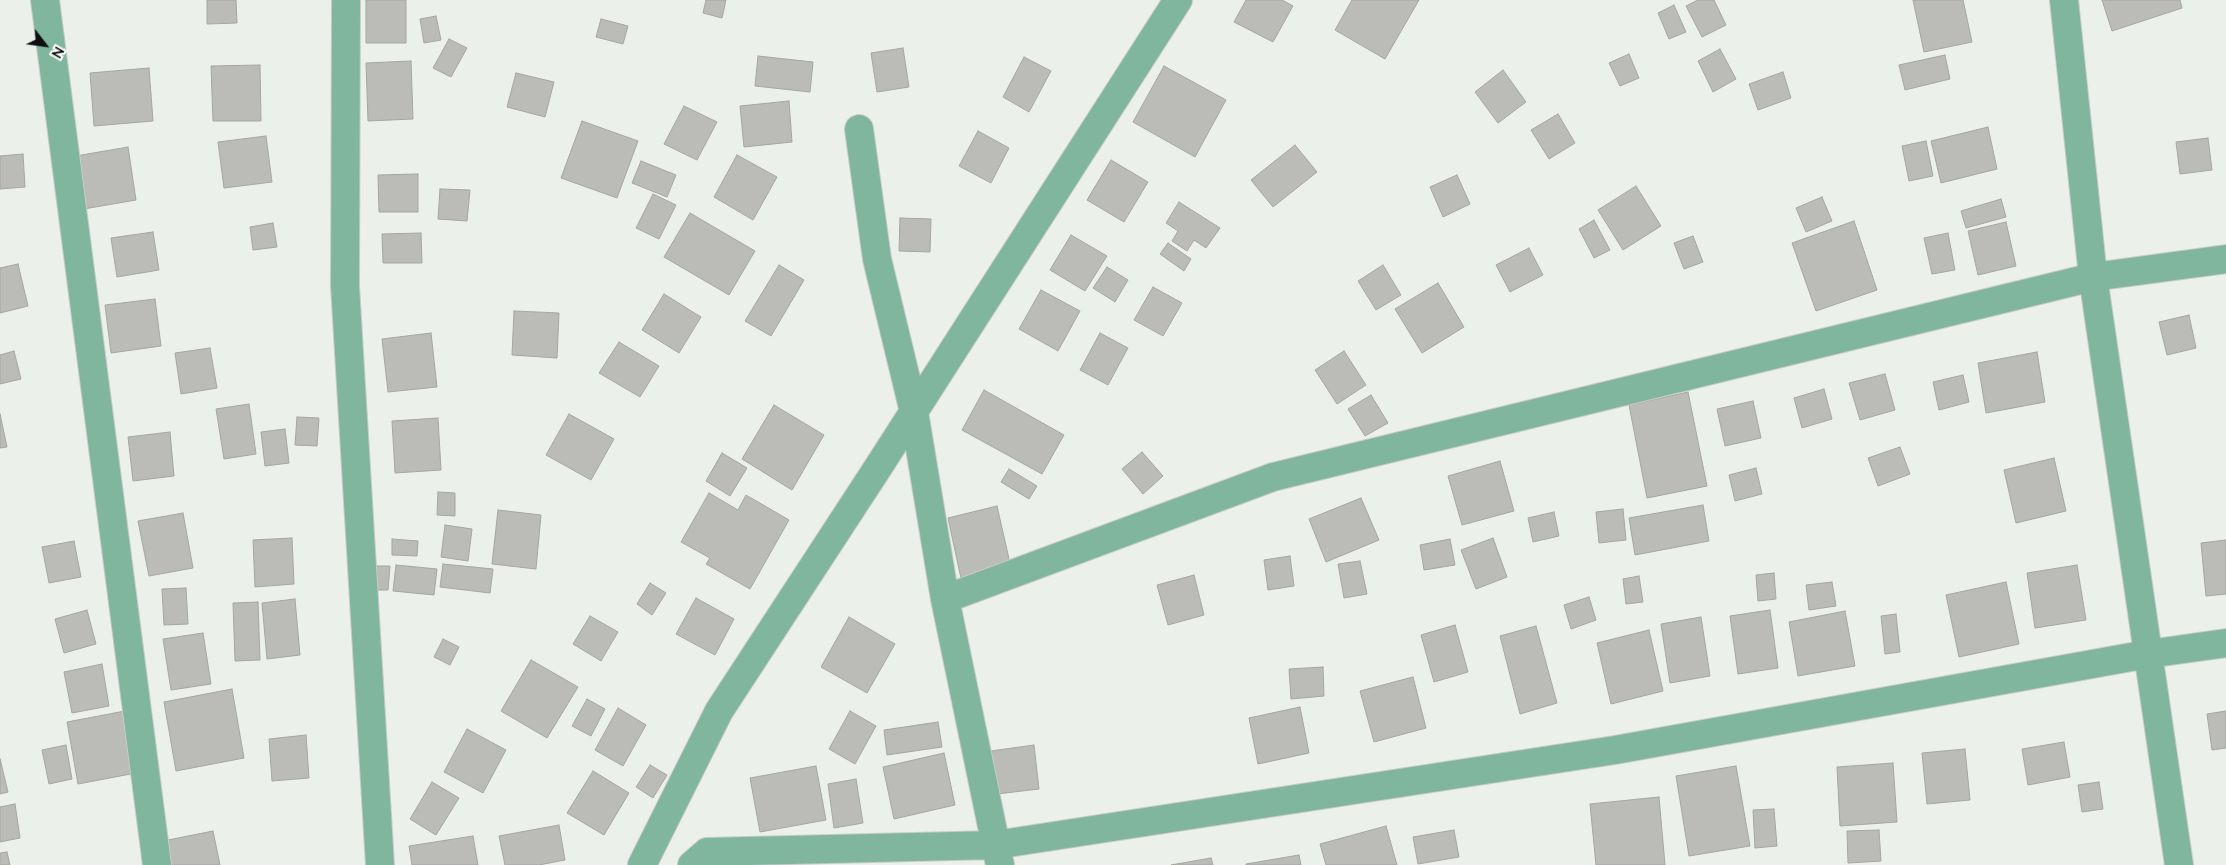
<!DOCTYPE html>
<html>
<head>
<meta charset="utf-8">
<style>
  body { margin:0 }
  #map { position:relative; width:2226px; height:865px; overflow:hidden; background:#ecf0eb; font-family:Mulish,sans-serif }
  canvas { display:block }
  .north { position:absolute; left:20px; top:20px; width:50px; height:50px; -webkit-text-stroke:4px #fff; paint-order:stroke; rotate:120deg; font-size:14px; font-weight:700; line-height:20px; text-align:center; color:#0e0f0e }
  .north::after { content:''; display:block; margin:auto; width:18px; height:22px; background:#0e0f0e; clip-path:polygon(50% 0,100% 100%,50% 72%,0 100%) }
</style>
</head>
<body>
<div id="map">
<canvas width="2226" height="865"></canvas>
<div class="north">N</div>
</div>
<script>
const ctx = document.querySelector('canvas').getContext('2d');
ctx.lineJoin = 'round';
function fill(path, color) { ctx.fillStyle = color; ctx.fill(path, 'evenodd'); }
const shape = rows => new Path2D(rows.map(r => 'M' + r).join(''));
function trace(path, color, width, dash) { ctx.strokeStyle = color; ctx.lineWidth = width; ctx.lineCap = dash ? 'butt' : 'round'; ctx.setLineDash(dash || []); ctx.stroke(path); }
const building = shape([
  [207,0,236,0,237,23,207,24,207,0],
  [366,0,406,0,406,43,366,43,366,0],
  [706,0,726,0,722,18,703,13,706,0],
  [1246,0,1282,0,1293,6,1273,42,1234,22,1246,0],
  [1352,0,1419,0,1385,59,1335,30,1352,0],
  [1698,0,1714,0,1726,25,1702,37,1686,6,1698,0],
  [1913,0,1963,0,1972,42,1924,52,1913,0],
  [2102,0,2180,0,2182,8,2112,31,2102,0],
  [1674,5,1686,32,1669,39,1658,13,1674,5],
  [436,16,441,40,424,43,420,19,436,16],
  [601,19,628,26,623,44,596,37,601,19],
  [449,39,467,48,451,77,433,68,449,39],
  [903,48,909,87,877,92,871,53,903,48],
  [1720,49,1736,79,1713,92,1698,61,1720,49],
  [1629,54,1639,78,1620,86,1609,63,1629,54],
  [1945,55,1950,79,1905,90,1899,65,1945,55],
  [758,56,813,62,810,92,755,86,758,56],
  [1024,57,1051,71,1029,112,1003,97,1024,57],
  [411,61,413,119,368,121,366,63,411,61],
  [260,65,261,121,213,121,211,66,260,65],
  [1164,66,1226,100,1195,157,1133,122,1164,66],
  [149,68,153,121,94,126,90,73,149,68],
  [1503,70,1526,102,1498,123,1475,92,1503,70],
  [1783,72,1791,98,1758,110,1749,84,1783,72],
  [516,73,554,82,545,117,507,107,516,73],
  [789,101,792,142,744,147,740,106,789,101],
  [684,106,717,122,697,160,664,144,684,106],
  [1558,114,1575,143,1549,159,1531,130,1558,114],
  [582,121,638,141,617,198,561,178,582,121],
  [1988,127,1997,169,1941,183,1931,141,1988,127],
  [978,131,1009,148,991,183,959,166,978,131],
  [266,136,272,182,224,188,218,142,266,136],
  [2208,138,2212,170,2180,174,2176,142,2208,138],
  [1926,141,1933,176,1909,181,1902,146,1926,141],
  [1295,145,1317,172,1273,207,1251,180,1295,145],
  [128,147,136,200,78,210,70,157,128,147],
  [23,154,25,187,0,189,0,156,23,154],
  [737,155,777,177,753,220,714,197,737,155],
  [1111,160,1148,182,1124,222,1087,200,1111,160],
  [641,161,676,175,667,197,632,183,641,161],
  [418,174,418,212,379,212,378,175,418,174],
  [1457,175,1470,204,1443,217,1430,187,1457,175],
  [1636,186,1661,226,1623,250,1598,210,1636,186],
  [440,189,470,190,467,221,438,219,440,189],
  [653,194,676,205,659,239,636,228,653,194],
  [1822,197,1832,221,1806,232,1796,208,1822,197],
  [2001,199,2006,217,1966,228,1961,211,2001,199],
  [1179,202,1220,228,1206,248,1194,240,1187,251,1172,241,1178,231,1166,223,1179,202],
  [690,213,755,251,729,295,664,257,690,213],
  [900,218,931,219,930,252,899,251,900,218],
  [1594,220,1610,250,1594,258,1579,229,1594,220],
  [1854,221,1877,290,1816,311,1792,243,1854,221],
  [2006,222,2016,266,1978,275,1968,231,2006,222],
  [273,223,277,247,253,250,250,227,273,223],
  [153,232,159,270,117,277,111,238,153,232],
  [421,233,422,263,383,263,382,234,421,233],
  [1948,233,1955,270,1932,274,1924,238,1948,233],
  [1071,235,1107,256,1085,291,1050,270,1071,235],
  [1693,236,1703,262,1684,269,1674,243,1693,236],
  [1168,243,1191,259,1184,271,1160,254,1168,243],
  [1529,248,1543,275,1510,292,1496,265,1529,248],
  [18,264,28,306,0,313,0,268,18,264],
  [779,265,804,280,771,336,745,321,779,265],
  [1383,265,1401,295,1376,310,1358,281,1383,265],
  [1107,267,1128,280,1115,302,1093,288,1107,267],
  [1438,283,1464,327,1422,353,1395,309,1438,283],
  [1153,287,1182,303,1163,336,1134,320,1153,287],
  [1041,290,1080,311,1058,351,1019,329,1041,290],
  [664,294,701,317,679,353,642,330,664,294],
  [155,299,161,346,111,353,105,305,155,299],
  [514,311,559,313,557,358,512,355,514,311],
  [2189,315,2196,348,2167,355,2159,322,2189,315],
  [431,333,437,387,388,392,382,339,431,333],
  [1100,333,1128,348,1108,385,1080,370,1100,333],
  [619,342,659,366,640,397,599,373,619,342],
  [210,348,217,388,181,394,175,353,210,348],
  [14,351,21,379,0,384,0,355,14,351],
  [1344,351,1366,385,1337,404,1315,370,1344,351],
  [2037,352,2045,402,1986,413,1978,363,2037,352],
  [1885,374,1895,410,1860,420,1849,383,1885,374],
  [1963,375,1969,402,1939,410,1933,382,1963,375],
  [1824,389,1832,419,1802,428,1794,398,1824,389],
  [984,390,1064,435,1042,474,962,430,984,390],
  [1688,392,1707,486,1647,498,1629,405,1688,392],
  [1371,395,1388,423,1365,436,1348,409,1371,395],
  [1753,401,1761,438,1725,446,1717,409,1753,401],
  [249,404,256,454,224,459,216,409,249,404],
  [774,405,824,435,792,490,742,459,774,405],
  [0,414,7,447,0,448,0,414],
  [569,414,614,439,591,480,546,455,569,414],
  [297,417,319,418,317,446,295,445,297,417],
  [438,418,441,470,395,473,392,421,438,418],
  [285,429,289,463,265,466,261,432,285,429],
  [170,432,174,476,133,481,128,437,170,432],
  [1900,447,1910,474,1878,486,1868,458,1900,447],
  [1142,452,1163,476,1143,494,1122,469,1142,452],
  [722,453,747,468,730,496,706,481,722,453],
  [2054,458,2066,511,2016,523,2004,470,2054,458],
  [1500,461,1514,511,1462,525,1448,476,1500,461],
  [1756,468,1762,494,1735,501,1729,475,1756,468],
  [1009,469,1037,486,1029,499,1001,482,1009,469],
  [438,492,455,493,455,516,437,515,438,492],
  [709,493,738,510,746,495,789,520,750,589,706,564,710,558,681,542,709,493],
  [1361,498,1379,540,1326,562,1309,519,1361,498],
  [1703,505,1709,541,1635,555,1629,518,1703,505],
  [997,506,1012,572,962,583,948,518,997,506],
  [1623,509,1626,540,1599,543,1596,512,1623,509],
  [498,510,541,515,536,569,492,564,498,510],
  [1554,512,1559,536,1533,542,1528,518,1554,512],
  [183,513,193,568,149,576,138,521,183,513],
  [445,525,472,529,468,561,441,557,445,525],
  [292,538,294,584,255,587,253,540,292,538],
  [1493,538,1507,577,1476,589,1461,550,1493,538],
  [392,539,418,541,417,556,392,555,392,539],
  [1450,539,1455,565,1424,570,1420,545,1450,539],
  [2226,540,2226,594,2206,596,2201,543,2226,540],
  [74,541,81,577,49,583,42,547,74,541],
  [1290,556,1294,586,1268,590,1264,560,1290,556],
  [1360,561,1367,594,1344,598,1338,564,1360,561],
  [443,564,493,569,490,593,440,587,443,564],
  [396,565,437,569,434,595,393,591,396,565],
  [2077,565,2086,620,2035,628,2027,573,2077,565],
  [373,566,390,566,388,590,373,590,373,566],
  [1774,573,1776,599,1758,601,1756,575,1774,573],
  [1194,575,1204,615,1168,625,1157,585,1194,575],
  [1639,576,1643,602,1626,604,1623,579,1639,576],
  [1832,582,1836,606,1809,610,1806,585,1832,582],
  [2006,582,2019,644,1959,657,1946,595,2006,582],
  [650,583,666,593,652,615,637,604,650,583],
  [186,588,188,624,164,625,162,589,186,588],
  [1589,597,1596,620,1571,629,1564,605,1589,597],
  [696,598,734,619,715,655,676,634,696,598],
  [295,599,300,655,267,659,262,603,295,599],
  [258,602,260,660,235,661,233,603,258,602],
  [87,610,96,644,64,653,55,619,87,610],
  [1770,610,1778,668,1738,674,1730,616,1770,610],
  [1845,611,1855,666,1798,676,1789,622,1845,611],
  [1896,614,1900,652,1885,654,1881,616,1896,614],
  [590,616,618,632,601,661,573,644,590,616],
  [849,617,895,644,867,693,821,667,849,617],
  [1701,617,1710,676,1670,683,1661,624,1701,617],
  [1455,625,1468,672,1434,682,1421,635,1455,625],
  [1536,626,1557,703,1520,714,1500,636,1536,626],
  [1649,630,1663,691,1611,704,1597,643,1649,630],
  [203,633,211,684,171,690,163,639,203,633],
  [443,639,459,647,450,665,434,657,443,639],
  [531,660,578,687,547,738,501,711,531,660],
  [102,664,109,706,72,713,64,672,102,664],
  [1323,667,1324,696,1291,699,1289,669,1323,667],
  [1413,677,1426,728,1374,742,1360,691,1413,677],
  [232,689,244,758,176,771,164,702,232,689],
  [587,699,605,709,591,736,572,726,587,699],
  [1300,707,1309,753,1258,764,1249,718,1300,707],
  [618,708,646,725,623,766,595,750,618,708],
  [125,711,136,773,78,784,67,722,125,711],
  [850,711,876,726,855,764,829,749,850,711],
  [2226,711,2226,748,2212,750,2207,714,2226,711],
  [938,722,942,747,887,755,884,730,938,722],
  [467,729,506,750,483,793,444,772,467,729],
  [306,735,309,778,272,781,269,739,306,735],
  [2064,742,2070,777,2028,785,2022,749,2064,742],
  [66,745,72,779,49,784,42,750,66,745],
  [1034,745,1039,789,997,794,991,751,1034,745],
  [1965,749,1970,800,1927,804,1922,753,1965,749],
  [944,753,955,805,894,819,883,767,944,753],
  [0,759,8,792,0,794,0,759],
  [1893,763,1897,822,1840,826,1837,767,1893,763],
  [650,765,667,775,653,798,636,787,650,765],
  [816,766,826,820,760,832,750,778,816,766],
  [1736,766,1750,846,1689,856,1676,776,1736,766],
  [593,771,629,793,604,835,567,813,593,771],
  [856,779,863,823,834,828,828,784,856,779],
  [432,782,459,798,436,835,410,819,432,782],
  [2099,782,2103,809,2082,812,2078,785,2099,782],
  [1659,797,1665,865,1596,865,1590,804,1659,797],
  [15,804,20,838,0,842,0,807,15,804],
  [1774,809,1777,846,1755,848,1753,810,1774,809],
  [559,825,565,860,539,865,505,865,499,836,559,825],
  [1386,826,1397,865,1326,865,1320,844,1386,826],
  [1454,830,1459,857,1418,864,1413,837,1454,830],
  [1879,830,1881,861,1848,863,1847,831,1879,830],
  [213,831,220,865,168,865,163,841,213,831],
  [473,836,478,865,412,865,409,846,473,836],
  [7,852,10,865,0,865,0,853,7,852],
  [1299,855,1301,865,1246,865,1246,864,1299,855],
  [1211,858,1213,865,1171,865,1211,858]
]);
const street = shape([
  [45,0,157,865],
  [346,0,345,286,380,865],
  [2064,0,2093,277,2179,865],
  [859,129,877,259,914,412,945,599,1000,865],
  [945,599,1273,477,2093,277,2226,259],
  [642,865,719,711,877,469,1178,0],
  [692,865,707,852,995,845,1615,750,2148,654,2226,643]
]);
fill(building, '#bbbcb7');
trace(building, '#a5a6a0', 1);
trace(street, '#c8ccc8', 30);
trace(street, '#80b59e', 28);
</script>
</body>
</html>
